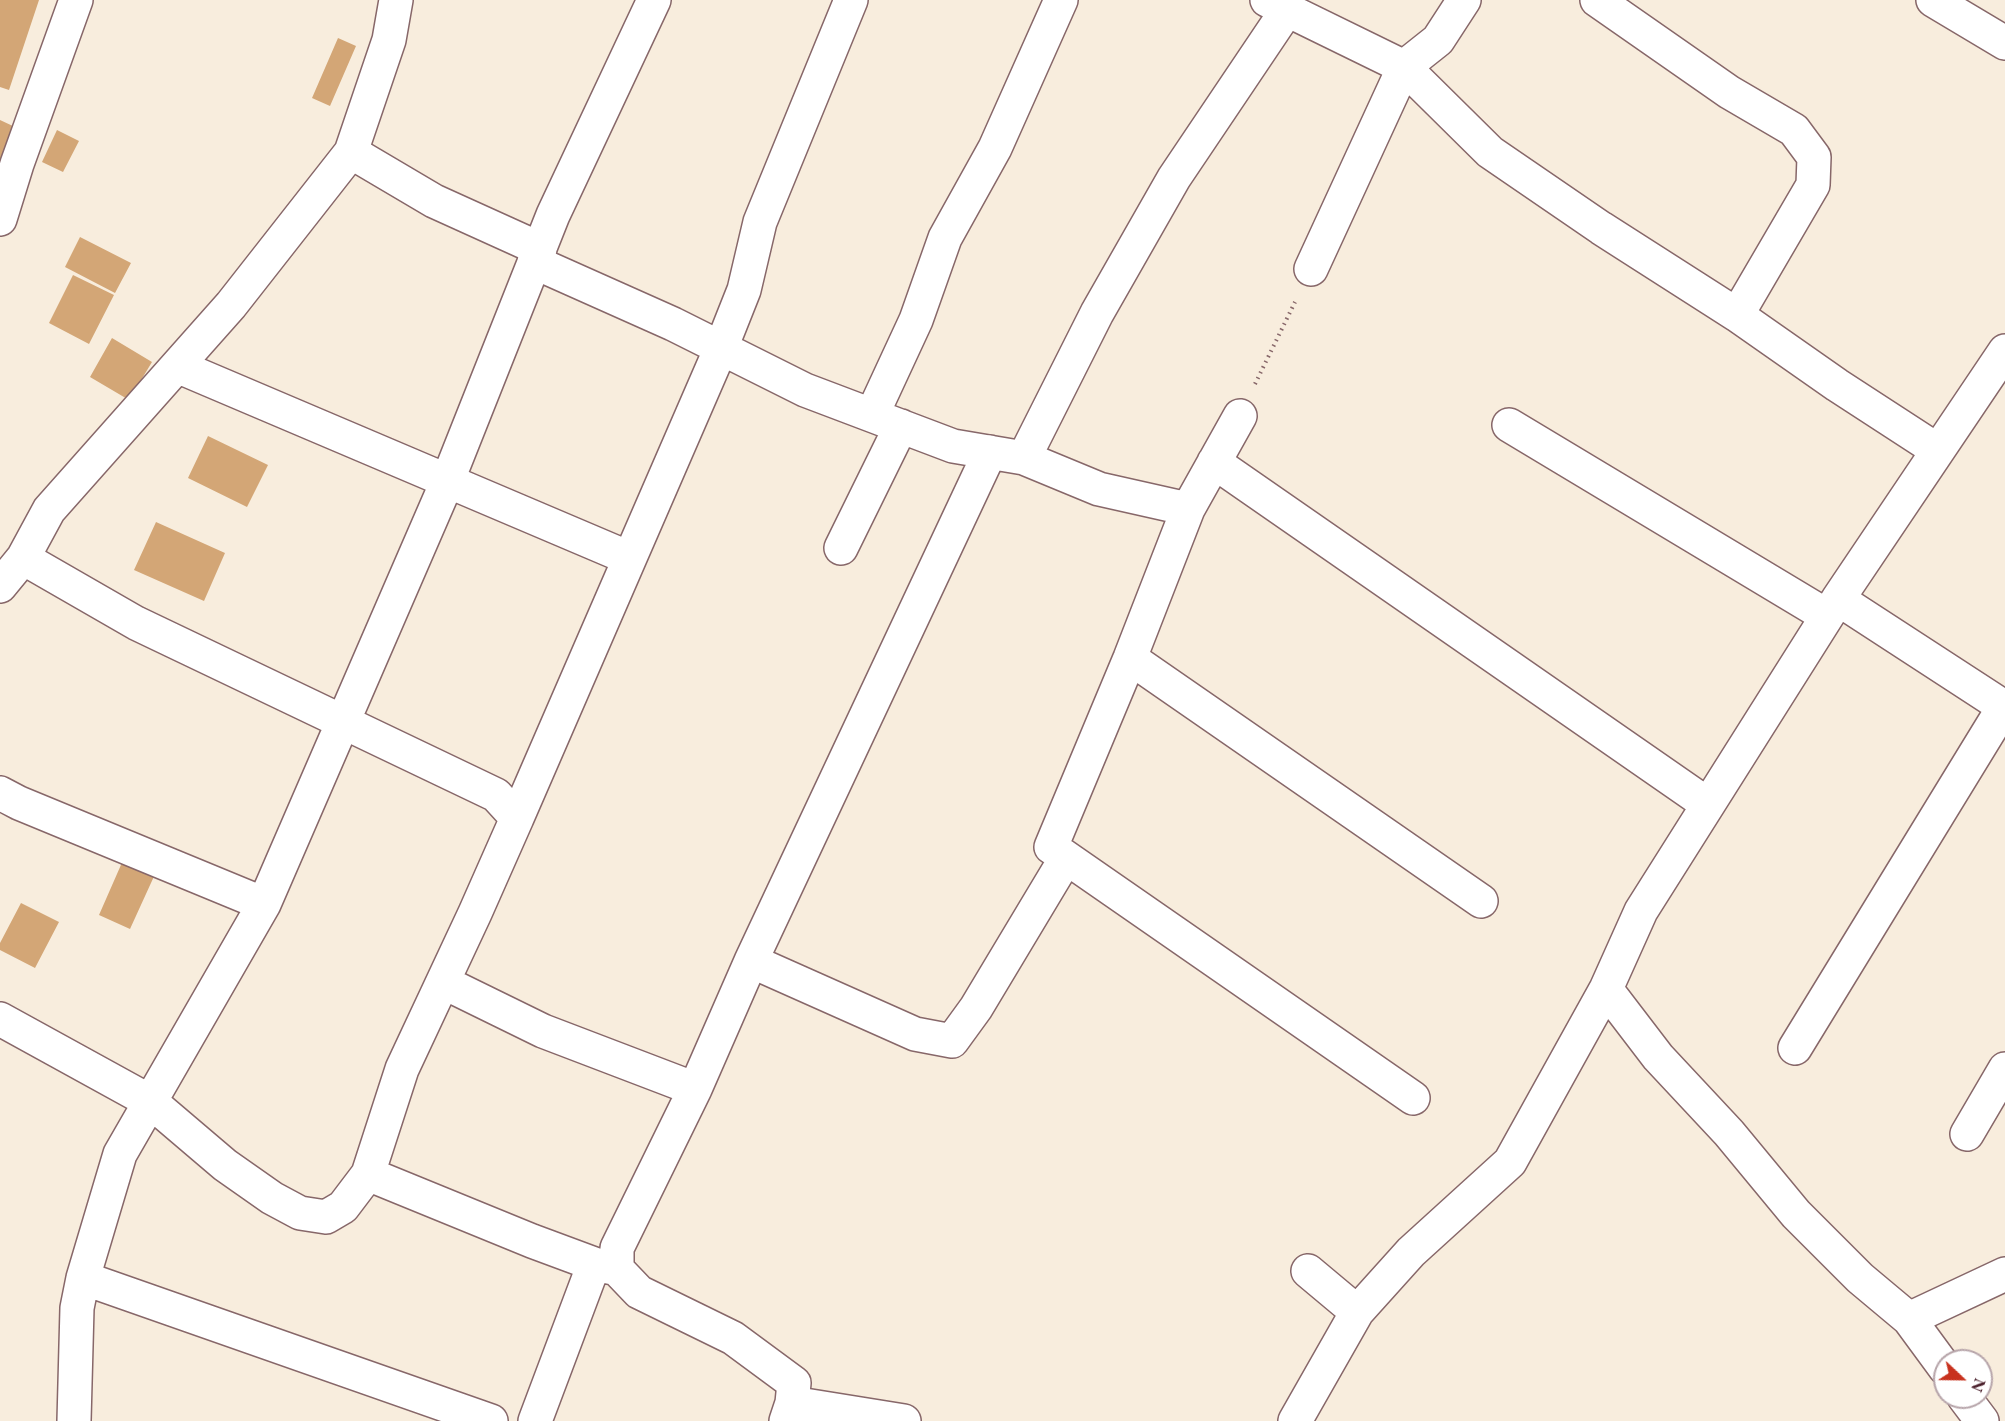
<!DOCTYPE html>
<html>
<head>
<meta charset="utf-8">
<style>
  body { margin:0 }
  #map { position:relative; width:2005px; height:1421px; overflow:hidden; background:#f8eddd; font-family:"EB Garamond",serif }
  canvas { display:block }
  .north { position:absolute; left:1933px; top:1349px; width:60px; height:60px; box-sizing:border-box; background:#fff; border:2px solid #b7a5aa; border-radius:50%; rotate:112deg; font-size:16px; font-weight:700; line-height:24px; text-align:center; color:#4a1f2b }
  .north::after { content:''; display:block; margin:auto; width:21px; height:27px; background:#c8321e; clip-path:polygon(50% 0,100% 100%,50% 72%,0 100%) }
</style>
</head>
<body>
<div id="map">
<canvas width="2005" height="1421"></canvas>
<div class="north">N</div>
</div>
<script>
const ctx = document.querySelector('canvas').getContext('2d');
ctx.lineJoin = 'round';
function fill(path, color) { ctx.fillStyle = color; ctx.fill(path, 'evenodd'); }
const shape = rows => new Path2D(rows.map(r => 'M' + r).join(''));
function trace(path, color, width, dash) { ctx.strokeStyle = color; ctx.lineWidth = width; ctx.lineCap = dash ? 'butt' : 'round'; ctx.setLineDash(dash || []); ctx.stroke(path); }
const building = shape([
  [0,0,39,0,9,90,0,87],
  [338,38,356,46,330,106,312,98],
  [0,120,15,127,0,160],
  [57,130,79,141,63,172,42,162],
  [80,237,131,263,115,293,65,267],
  [73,275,114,295,89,344,49,323],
  [112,338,152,362,129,400,90,377],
  [208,436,268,465,247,507,188,478],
  [156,522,225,553,204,601,134,570],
  [124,858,156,872,130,929,99,915],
  [21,903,59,922,35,968,0,950,0,943]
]);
const path = shape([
  [1255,384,1295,302]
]);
const minor = shape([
  [1267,0,1404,67,1438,40,1464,0],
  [1597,0,1729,92,1794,130,1814,157,1813,185,1737,315],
  [1933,0,2005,43],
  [351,152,434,201,540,249],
  [0,219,17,164,76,0],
  [534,262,673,324,805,390,953,446,1024,458,1099,489,1188,509,1240,416],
  [1311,269,1404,67,1490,152,1601,228,1737,315,1837,385,1937,450],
  [177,366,629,558],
  [872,415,916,320,945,238,995,148,1061,0],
  [1509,425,1827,616],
  [1024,458,1097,313,1174,178,1287,10],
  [1214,462,1707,804],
  [1188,509,1130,658,1051,847,1413,1098],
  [841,548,901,426],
  [23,558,136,623,496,795,517,818,475,913,402,1069,368,1174],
  [0,586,23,558,49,510,231,305,351,152,389,40,396,0],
  [1838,599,2004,707],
  [1130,658,1481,901],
  [0,793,19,803,264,904],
  [517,818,721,348,744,290,760,222,851,0],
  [751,961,915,1034,952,1041,976,1008,1066,858],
  [443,982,543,1031,695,1089],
  [1606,989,1658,1057,1729,1133,1796,1214,1860,1278,1909,1319,1945,1368],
  [0,1019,151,1102,225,1165,272,1198,300,1213,326,1217,343,1207,368,1174,532,1241,594,1264,617,1269],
  [1795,1048,2005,705],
  [1967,1134,2005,1069],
  [1308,1271,1357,1312],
  [83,1278,491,1421],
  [1909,1319,2005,1274],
  [1964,1397,1982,1421],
  [792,1403,904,1421],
  [74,1421,77,1308,83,1278,120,1154,264,904,447,482,553,215,654,0],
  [535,1421,594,1264],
  [786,1421,792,1403,794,1383,733,1338,639,1292,617,1269,617,1248,695,1089,751,961,990,452],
  [1295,1421,1357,1312,1411,1252,1510,1162,1606,989,1641,911,1838,599,2005,351]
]);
fill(building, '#d3a676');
trace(minor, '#876769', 36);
trace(path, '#876769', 4, [1.5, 4.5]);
trace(minor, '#fff', 33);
</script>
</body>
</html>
